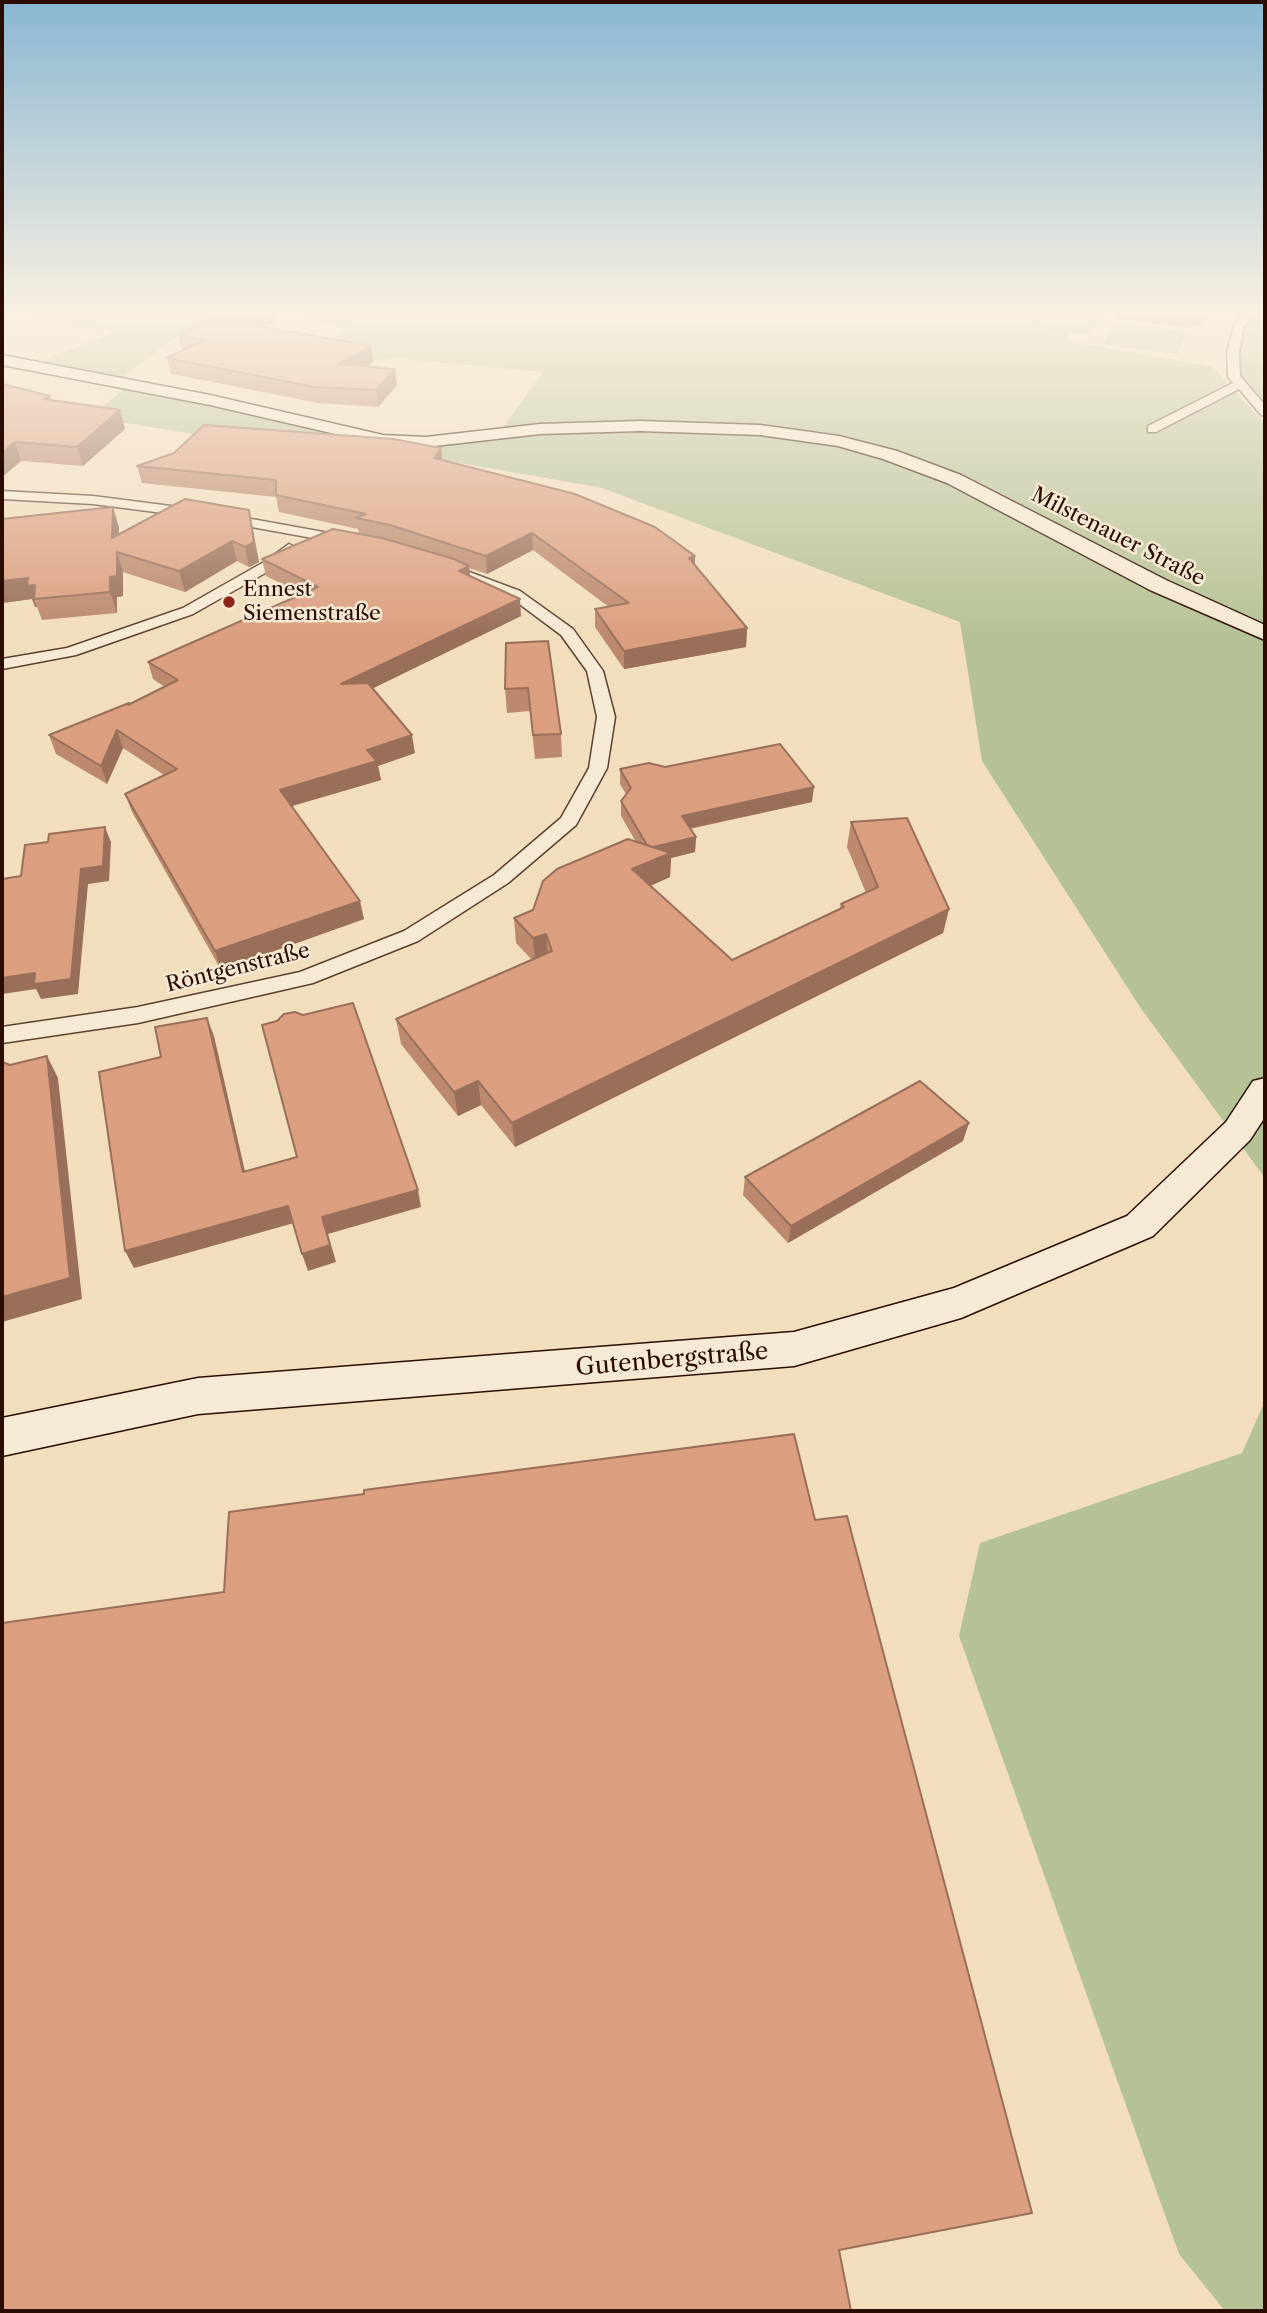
<!DOCTYPE html>
<html>
<head>
<meta charset="utf-8">
<style>
  body { margin:0 }
  #map { position:relative; width:1267px; height:2313px; overflow:hidden; background:#f2debd; font-family:"Libre Caslon Text",serif }
  canvas { display:block }
  .frame { position:absolute; inset:0; border:4px solid #2a0d00; pointer-events:none }
</style>
</head>
<body>
<div id="map">
<canvas width="1267" height="2313"></canvas>
<div class="frame"></div>
</div>
<script>
const ctx = document.querySelector('canvas').getContext('2d');
ctx.lineJoin = 'round';
function fill(path, color) { ctx.fillStyle = color; ctx.fill(path, 'evenodd'); }
const shape = rows => new Path2D(rows.map(r => 'M' + r).join(''));
function trace(path, color, width, dash) { ctx.strokeStyle = color; ctx.lineWidth = width; ctx.lineCap = dash ? 'butt' : 'round'; ctx.setLineDash(dash || []); ctx.stroke(path); }
function drawText(font, color, halo, rows, align = 'center') {
  ctx.font = font + ' "Libre Caslon Text",serif'; ctx.lineWidth = 5; ctx.setLineDash([]); ctx.textBaseline = 'middle'; ctx.strokeStyle = halo; ctx.fillStyle = color; for (const [text, x, y, turn = 0] of rows) {
    ctx.save(); ctx.translate(x, y); ctx.rotate((+turn || 0) * Math.PI / 180); ctx.textAlign = isNaN(turn) ? turn : align; if (halo) ctx.strokeText(text, 0, 0); ctx.fillText(text, 0, 0); ctx.restore();
  }
}
const green = shape([
  [34,312,211,312,121,378,35,364,115,332,33,316],
  [294,312,1023,312,1016,325,1021,327,1030,312,1102,312,1091,335,1029,327,1068,334,1067,341,1213,367,1265,424,1265,1178,1140,1007,982,761,960,622,602,488,409,454,217,438,90,417,125,388,247,412,378,443,499,433,543,372,393,358,381,361,317,349,349,327,316,322,308,315],
  [1250,312,1265,312,1265,412,1238,385,1239,325],
  [1113,323,1186,332,1178,354,1103,344],
  [1265,1401,1265,2311,1225,2311,1179,2254,959,1636,980,1543,1242,1453]
]);
const street = shape([
  [1244,312,1255,312,1244,326,1239,353,1240,376,1265,405,1265,416,1261,415,1239,389,1156,432,1148,432,1148,426,1233,383,1228,377,1227,353,1234,325,1244,312],
  [2,491,93,496,202,510,351,537,358,541,351,545,202,518,93,504,2,499,2,491],
  [289,544,296,548,274,568,193,614,76,655,2,669,2,659,67,648,183,608,264,562,289,544],
  [440,561,520,591,573,629,603,671,615,717,607,768,576,825,508,883,418,941,313,983,138,1023,2,1043,2,1027,138,1007,300,972,404,931,494,875,561,818,589,768,597,717,587,671,561,635,510,597,435,568,433,565,440,561]
]);
const secondary = shape([
  [2,355,210,395,383,435,426,437,540,424,640,421,760,425,839,436,897,451,961,475,1166,580,1265,625,1265,640,1150,590,947,483,883,459,838,446,760,435,640,431,540,434,426,447,383,445,210,405,2,365,2,355],
  [1265,1078,1265,1117,1250,1140,1153,1236,961,1318,794,1366,198,1414,2,1456,2,1418,198,1378,794,1332,954,1288,1127,1216,1226,1122,1253,1081,1265,1078]
]);
const wall = shape([
  [1118,312,1208,312,1204,327,1191,325,1190,328,1116,319],
  [274,322,267,327,373,362,366,366,395,369,397,385,378,407,318,403,171,374,167,358,182,350,178,335],
  [2,394,50,396,51,400,120,410,125,429,83,466,21,461,2,477],
  [441,448,442,460,695,566,747,628,746,647,624,669,595,627,595,609,609,607,533,550,487,574,469,568,470,576,521,616,373,688,415,753,378,766,381,780,292,806,364,919,221,970,132,812,125,794,164,775,123,748,107,784,56,754,49,735,129,703,129,705,165,687,153,679,148,662,302,594,266,576,262,559,359,533,358,529,279,512,276,497,142,483,137,466],
  [249,510,259,562,249,567,237,561,185,592,123,572,123,596,117,597,117,613,42,620,37,607,35,607,32,599,2,603,2,519,119,527,119,535],
  [506,643,561,734,562,757,535,759,530,711,507,713,505,689],
  [620,769,812,802,690,829,696,837,695,852,671,858,670,877,650,886,732,960,840,909,841,904,866,893,847,847,851,822,949,909,943,933,515,1147,481,1105,458,1116,401,1044,396,1019,532,960,516,943,514,918,533,910,636,842,621,816,621,801,626,794,620,784],
  [963,1141,788,1243,743,1195,745,1177]
]);
const shadedWall = shape([
  [264,312,272,312,274,322,251,340,248,324],
  [371,346,373,362,341,381,339,364],
  [395,369,397,385,378,407,376,390],
  [120,410,125,429,83,466,77,447],
  [15,442,21,461,2,477,2,453],
  [441,448,443,465,434,458],
  [113,507,119,527,119,552,117,552,123,572,123,596,117,597,117,613,110,592],
  [249,510,259,562,249,567,245,547],
  [532,533,533,550,487,574,486,556],
  [232,541,237,561,185,592,179,571],
  [695,556,695,574,689,558],
  [469,566,471,583,459,571],
  [28,578,35,585,34,599,37,607,35,607,32,599,2,603,2,581],
  [520,599,521,616,345,702,341,684],
  [747,628,746,647,624,669,624,651],
  [117,730,123,748,107,784,101,766],
  [412,735,415,753,378,766,381,780,285,808,280,790,367,750],
  [814,787,812,802,681,830,682,816],
  [105,827,111,842,109,881,88,884,78,994,41,999,36,989,2,994,2,978],
  [696,837,695,852,671,858,670,877,632,894,632,869,648,848],
  [360,901,364,919,221,970,215,951],
  [949,909,943,933,515,1147,512,1123],
  [546,934,548,959,535,962,533,938],
  [207,1018,214,1036,249,1189,243,1172],
  [47,1056,58,1078,82,1299,2,1322,2,1297],
  [478,1081,481,1105,458,1116,454,1092],
  [969,1123,963,1141,788,1243,791,1226],
  [418,1190,421,1207,328,1234,336,1262,308,1271,302,1254,322,1217],
  [288,1206,294,1223,134,1268,125,1251]
]);
const building = shape([
  [215,312,264,312,248,324,371,346,339,364,395,369,376,390,315,387,167,358,203,340,178,335,196,326,215,312],
  [3,384,50,396,44,399,120,410,77,447,15,442,2,453,2,394,3,384],
  [204,425,393,439,441,448,434,458,575,494,655,527,695,556,689,558,747,628,624,651,595,609,629,603,532,533,486,556,390,525,356,518,366,514,276,495,276,480,137,466,174,453,204,425],
  [185,499,249,510,254,542,245,547,232,541,179,571,117,552,117,576,110,577,110,592,34,599,35,585,27,586,28,578,2,581,2,519,113,507,112,538,185,499],
  [333,529,382,538,454,559,469,566,459,571,520,599,341,684,368,683,412,735,367,750,377,761,280,790,360,901,215,951,125,794,177,769,117,730,101,766,49,735,129,703,128,705,178,680,148,662,318,587,262,559,333,529],
  [548,641,561,734,533,735,528,688,505,689,506,643,548,641],
  [780,744,814,787,682,816,696,837,653,847,647,845,621,801,631,788,620,769,649,763,665,767,780,744],
  [907,818,949,909,512,1123,478,1081,454,1092,396,1019,552,951,546,934,533,938,514,918,533,910,543,881,557,869,628,839,671,853,632,869,732,960,844,907,841,904,878,887,851,822,907,818],
  [105,827,103,866,81,869,71,979,34,984,35,973,2,978,2,879,21,876,25,845,48,842,49,834,105,827],
  [353,1003,418,1190,322,1217,330,1245,302,1254,288,1206,125,1251,99,1072,161,1057,155,1027,207,1018,243,1172,297,1157,262,1025,277,1021,284,1014,295,1012,303,1015,353,1003],
  [47,1056,70,1278,2,1297,2,1062,10,1065,47,1056],
  [920,1081,969,1123,791,1226,745,1177,920,1081],
  [794,1434,815,1520,847,1516,1032,2213,839,2250,851,2311,2,2311,2,1623,224,1592,229,1512,364,1494,364,1490,794,1434]
]);
const markers = [
  [229,602,7,"#8f2418"]
];
const farStreetnames = [
  ["Milstenauer Straße",1118,537,27],
  ["Röntgenstraße",238,968,-14]
];
const farPoinames = [
  ["Ennest",243,590],
  ["Siemenstraße",243,614]
];
const streetNames = [
  ["Gutenbergstraße",672,1360,-5]
];
fill(green, '#b5c295');
trace(street, '#5c412f', 3);
trace(secondary, '#2a0d00', 3);
fill(street, '#f7ead4');
fill(secondary, '#f7ead4');
fill(wall, '#bc896d');
fill(shadedWall, '#996f59');
fill(building, '#db9f7f');
trace(building, '#996f59', 2);
const sky = ctx.createLinearGradient(0, 0, 0, 636);
sky.addColorStop(0, '#89b7d2');
sky.addColorStop(0.49, '#f9f0e1');
sky.addColorStop(1, '#f9f0e100');
ctx.fillStyle = sky;
ctx.fillRect(0, 0, 1267, 636);
for (const [x, y, r, color] of markers) { const dot = new Path2D(); dot.arc(x, y, r, 0, 2 * Math.PI); ctx.fillStyle = color; ctx.fill(dot); trace(dot, '#f7ead4', 2.5); }
drawText('21px', '#2a0d00', '#f7ead4', farStreetnames);
drawText('21px', '#2a0d00', '#f7ead4', farPoinames, 'left');
drawText('24px', '#2a0d00', '#f7ead4', streetNames);
</script>
</body>
</html>
